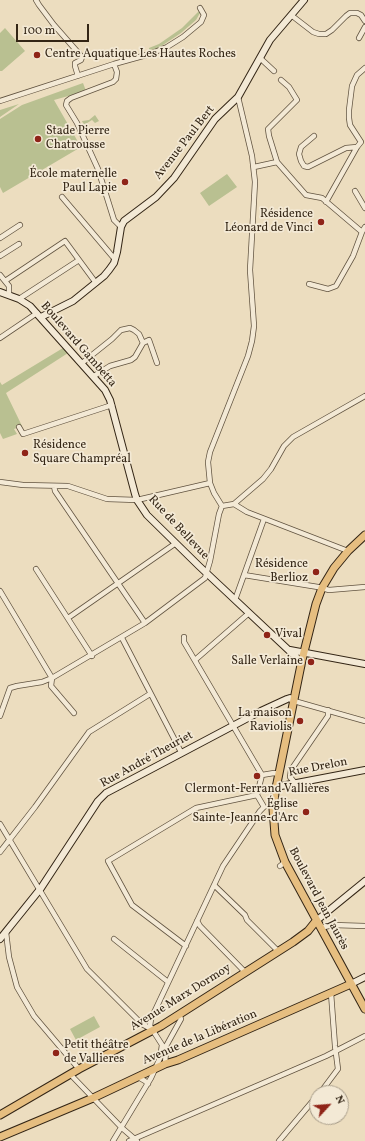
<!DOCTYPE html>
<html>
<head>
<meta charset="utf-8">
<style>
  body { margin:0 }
  #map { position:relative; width:365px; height:1141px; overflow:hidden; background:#ecddbf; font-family:Vollkorn,serif }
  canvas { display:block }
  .north { position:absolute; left:309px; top:1085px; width:40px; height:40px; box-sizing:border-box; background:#f3e9d5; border:1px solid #a69b88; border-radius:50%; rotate:64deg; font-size:11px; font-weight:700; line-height:16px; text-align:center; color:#332515 }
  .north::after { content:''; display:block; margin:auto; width:14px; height:18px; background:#8f2418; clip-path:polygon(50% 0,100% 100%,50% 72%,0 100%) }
  .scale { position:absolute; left:16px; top:24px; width:73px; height:18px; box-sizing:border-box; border:2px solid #332515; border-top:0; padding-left:5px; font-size:12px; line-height:14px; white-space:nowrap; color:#332515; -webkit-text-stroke:3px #f3e9d5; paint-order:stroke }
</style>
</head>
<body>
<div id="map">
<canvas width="365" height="1141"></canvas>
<div class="north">N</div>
<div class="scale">100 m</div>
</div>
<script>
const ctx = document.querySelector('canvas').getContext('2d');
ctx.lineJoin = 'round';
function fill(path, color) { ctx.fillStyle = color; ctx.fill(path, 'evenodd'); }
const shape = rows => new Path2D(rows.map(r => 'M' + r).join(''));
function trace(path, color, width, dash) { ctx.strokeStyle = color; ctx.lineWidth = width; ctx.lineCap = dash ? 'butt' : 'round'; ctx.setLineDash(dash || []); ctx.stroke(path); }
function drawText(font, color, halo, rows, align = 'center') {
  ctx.font = font + ' Vollkorn,serif'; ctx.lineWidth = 3.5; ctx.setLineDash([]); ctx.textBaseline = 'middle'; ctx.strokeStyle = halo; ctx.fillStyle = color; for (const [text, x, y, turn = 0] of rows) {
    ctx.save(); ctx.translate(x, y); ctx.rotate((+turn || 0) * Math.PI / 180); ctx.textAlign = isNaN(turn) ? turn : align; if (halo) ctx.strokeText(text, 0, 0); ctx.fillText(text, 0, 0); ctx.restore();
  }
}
const green = shape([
  [199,11,200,13,196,20,181,33,157,49,149,50,149,48,159,44,182,28],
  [5,28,25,51,2,71,0,71,0,33],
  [83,83,86,91,54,100,81,147,3,193,0,187,0,119,22,105],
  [19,104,0,117,0,110],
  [95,115,99,121,95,123,92,120,84,125,82,121,89,120],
  [227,174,237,187,209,206,200,193],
  [63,348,68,353,6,393,22,426,14,429,17,434,3,439,0,433,0,382,2,385],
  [94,1016,100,1027,76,1040,70,1029]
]);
const street = shape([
  [36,0,39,5,54,25,82,57,81,60,75,63,75,66,78,76],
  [291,15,313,32,319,34,326,34,332,30,346,16,350,13,357,13,361,15,365,21],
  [359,38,365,27],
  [260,58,274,71],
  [114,64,117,72,116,79,113,82,71,98,67,101,66,105,77,123,98,169,114,220,121,227],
  [0,101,114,64,150,54,167,47,183,37,201,22,204,15,200,8],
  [314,136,301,147,299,154,301,161,304,166,308,167,346,148,357,147],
  [277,162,269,136,268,129,297,100,289,87,281,80],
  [254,167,277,162,306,195,322,198,362,232],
  [355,191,365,208],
  [62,197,113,257,115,258],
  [326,202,357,147,361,142,350,125,349,118,349,110,352,86,357,75,365,68],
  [0,238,20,225],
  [0,256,19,244],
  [0,275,9,286,9,294],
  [5,281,65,241,96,283],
  [309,284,328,289,336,286,353,256,362,232,365,227],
  [19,299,79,260],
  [0,338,37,313],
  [143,343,149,340,157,363],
  [82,363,112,339,121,330,130,328,134,330,139,334,143,343,135,357,131,360,110,366,94,376],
  [19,427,23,434,112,405],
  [0,482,23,485,68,486,107,499,137,500,210,483],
  [54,486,55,491,145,623],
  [234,504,247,512,348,551],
  [222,506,214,493,210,483,208,462,210,452,248,356,252,341,254,326,250,270,255,182,252,156,238,97],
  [36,569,92,656],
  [244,575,318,587,329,590,365,587],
  [0,591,52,678,51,686,74,713],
  [235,600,264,519],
  [68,618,176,543],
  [184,637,184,642,262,775],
  [122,638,181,752],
  [195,660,249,613],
  [294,701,365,721],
  [0,716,10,688,17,686,42,682,52,678,145,623,205,578,210,561,219,514,222,506,234,504,263,479,271,469,284,446,293,437,365,396],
  [262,775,257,795,264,807],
  [262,775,274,773,278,774],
  [295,783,290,777,291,770,328,716,328,710],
  [0,824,87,969,142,1024,153,1030],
  [0,852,35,807,89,732,150,694],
  [280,866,285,862],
  [214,885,245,915,247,920,278,951],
  [197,921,200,926,245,972],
  [320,928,333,925,365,926],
  [6,932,9,957,17,987,34,1016,79,1069],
  [114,939,168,982],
  [186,946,132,905,108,861,196,808,257,795],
  [165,1048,181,1019,179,1014],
  [165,1064,166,1051,150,1026,151,1019,223,866,260,811,264,807],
  [70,1074,122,1128,137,1141],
  [138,1077,145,1081,148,1084],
  [320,1093,338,1069,335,1046,331,993],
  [113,1141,151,1078,160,1058,162,1045],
  [129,1141,326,1056,365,1036],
  [279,1141,317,1096]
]);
const secondary = shape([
  [0,292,19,299,30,306,105,390,110,400,135,494,137,500,147,515,199,566,297,658,301,666],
  [41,317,73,301,104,276,109,270,114,263,117,252,121,227,124,221,156,197,174,178,215,119,238,97,270,40,304,0],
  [290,650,365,664],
  [276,786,281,786,365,770],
  [316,921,365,881],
  [0,939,41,888,98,801,106,793,261,711,287,699,290,698,294,701],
  [351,984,365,977]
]);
const primary = shape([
  [365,535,348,551,334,568,322,588,316,604,302,660,275,793,273,809,275,835,285,862,365,1009],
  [0,1115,79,1069,161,1026,293,942,308,931,316,921],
  [0,1137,93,1098,165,1064,178,1060,351,984]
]);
const markers = [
  [37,55,4,"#8f2418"],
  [38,139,4,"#8f2418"],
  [125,182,4,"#8f2418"],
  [321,222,4,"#8f2418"],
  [25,453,4,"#8f2418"],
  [316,572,4,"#8f2418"],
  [267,635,4,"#8f2418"],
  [311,662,4,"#8f2418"],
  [300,721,4,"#8f2418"],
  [257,776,4,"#8f2418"],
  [306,812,4,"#8f2418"],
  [56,1053,4,"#8f2418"]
];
const poiNames = [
  ["Centre Aquatique Les Hautes Roches",45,55,"left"],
  ["Stade Pierre",46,132,"left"],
  ["Chatrousse",46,146,"left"],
  ["École maternelle",117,175],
  ["Paul Lapie",117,189],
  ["Résidence",313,215],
  ["Léonard de Vinci",313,229],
  ["Résidence",33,446,"left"],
  ["Square Champréal",33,460,"left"],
  ["Résidence",308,565],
  ["Berlioz",308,579],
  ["Vival",275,635,"left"],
  ["Salle Verlaine",303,662],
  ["La maison",292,714],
  ["Raviolis",292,728],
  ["Clermont-Ferrand Vallières",257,790,"center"],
  ["Église",298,805],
  ["Sainte-Jeanne-d'Arc",298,819],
  ["Petit théâtre",64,1046,"left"],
  ["de Vallieres",64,1060,"left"]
];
const streetNames = [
  ["Avenue Paul Bert",185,143,-52],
  ["Boulevard Gambetta",78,345,49],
  ["Rue de Bellevue",178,528,47],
  ["Rue André Theuriet",147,760,-29],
  ["Rue Drelon",318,768,-11],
  ["Boulevard Jean Jaurès",318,899,62],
  ["Avenue Marx Dormoy",181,998,-32],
  ["Avenue de la Libération",200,1038,-23]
];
fill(green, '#b9c091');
trace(street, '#615340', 6);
trace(secondary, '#332515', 8);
trace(primary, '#332515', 9);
trace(street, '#f3e9d5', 4.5);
trace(secondary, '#f3e9d5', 6);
trace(primary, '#e6be80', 7);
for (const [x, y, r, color] of markers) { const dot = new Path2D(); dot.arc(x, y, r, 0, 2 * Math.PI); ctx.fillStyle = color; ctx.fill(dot); trace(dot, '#f3e9d5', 1.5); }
drawText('12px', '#332515', '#f3e9d5', poiNames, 'right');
drawText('12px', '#332515', '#f3e9d5', streetNames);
</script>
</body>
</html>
